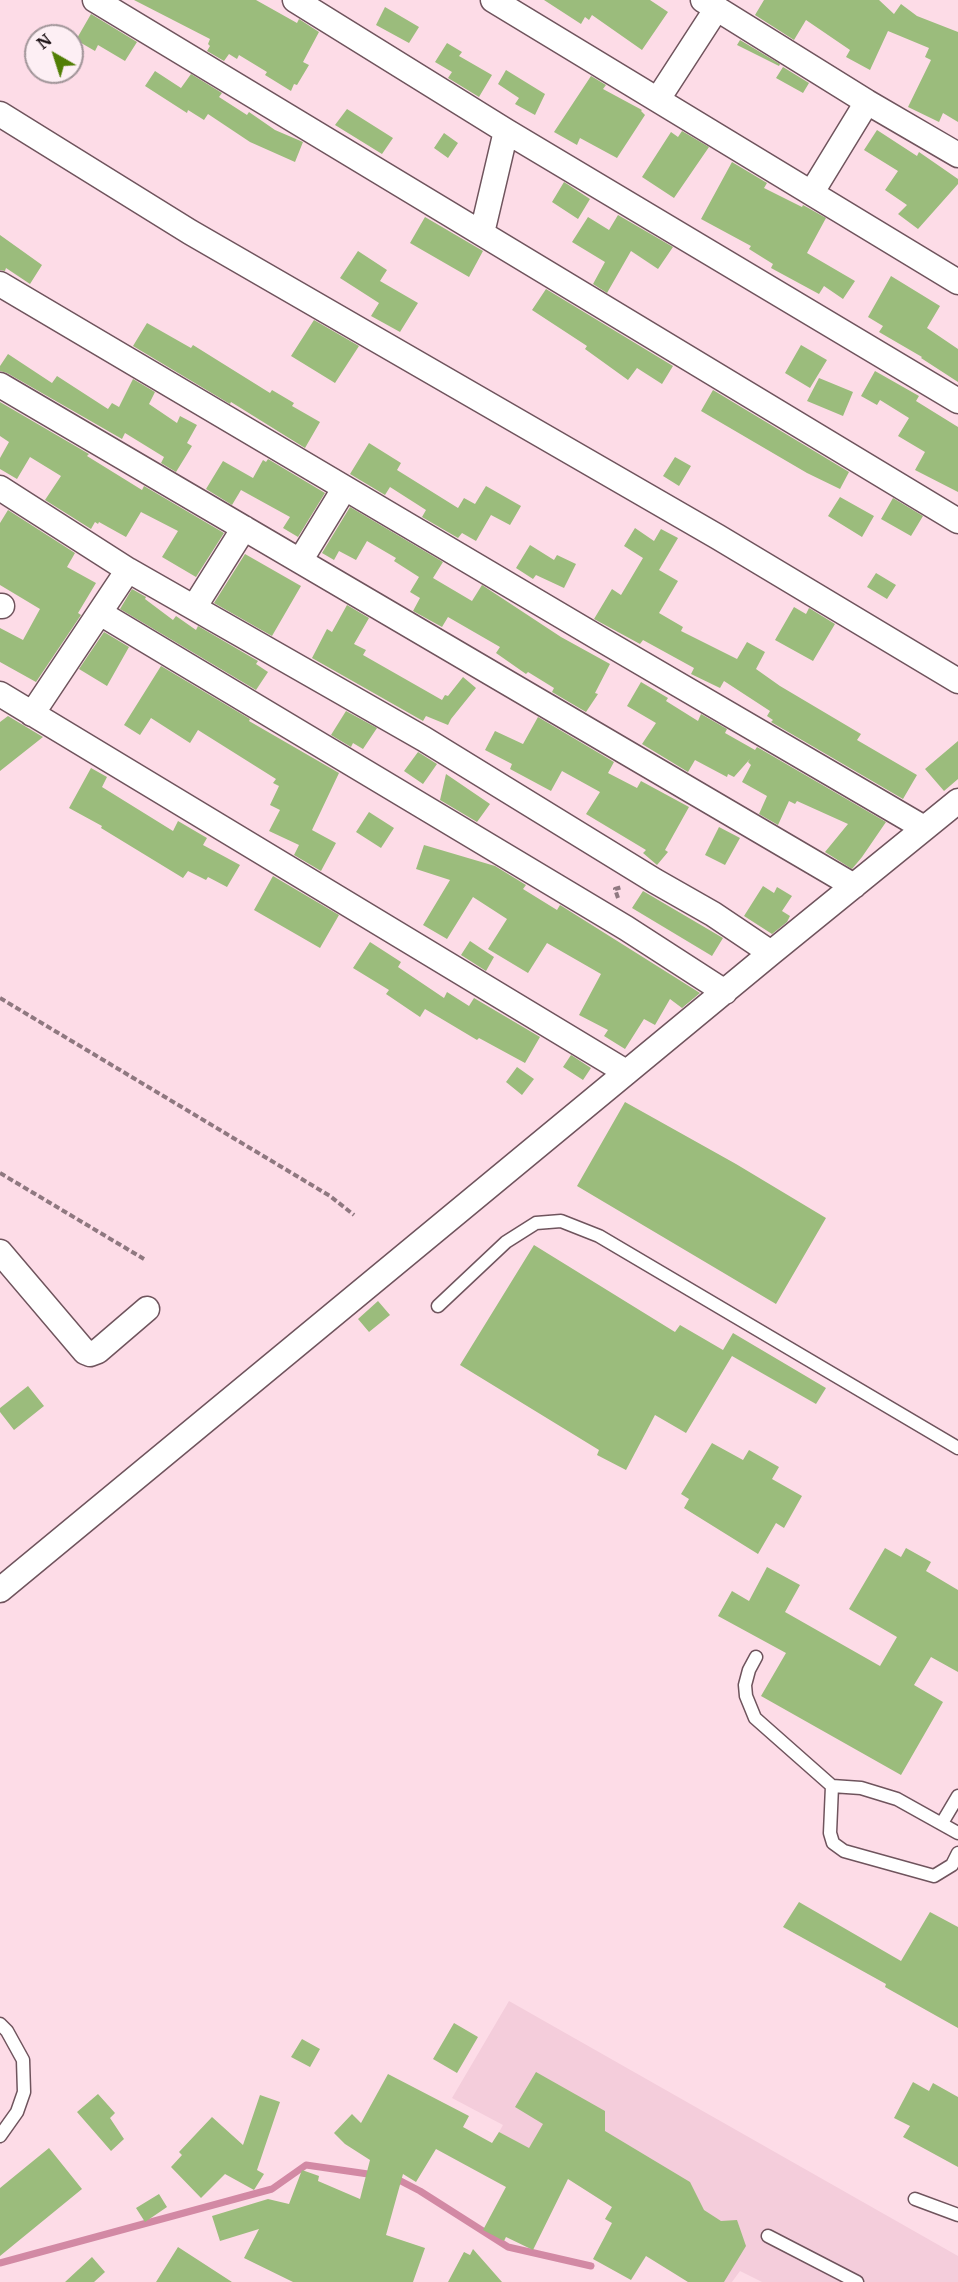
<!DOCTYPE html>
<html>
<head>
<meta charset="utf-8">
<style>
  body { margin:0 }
  #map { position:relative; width:958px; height:2282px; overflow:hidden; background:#fddce7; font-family:Merriweather,serif }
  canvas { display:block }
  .north { position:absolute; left:24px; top:24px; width:60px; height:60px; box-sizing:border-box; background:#fdeff4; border:2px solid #a19599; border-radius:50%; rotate:321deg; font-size:16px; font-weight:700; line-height:24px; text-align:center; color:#180d11 }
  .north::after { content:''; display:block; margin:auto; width:21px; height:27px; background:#517e04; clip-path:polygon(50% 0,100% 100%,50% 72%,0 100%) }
</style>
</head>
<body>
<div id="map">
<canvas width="958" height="2282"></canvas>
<div class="north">N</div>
</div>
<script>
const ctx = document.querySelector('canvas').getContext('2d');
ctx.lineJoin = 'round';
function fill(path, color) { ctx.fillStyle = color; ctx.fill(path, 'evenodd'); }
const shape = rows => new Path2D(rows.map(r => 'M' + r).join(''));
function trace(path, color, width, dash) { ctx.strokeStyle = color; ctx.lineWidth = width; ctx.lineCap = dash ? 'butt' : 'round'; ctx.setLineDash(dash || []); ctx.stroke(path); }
const built = shape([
  [509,2001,958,2256,958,2282,762,2282,740,2271,732,2282,688,2282,668,2258,605,2219,612,2207,498,2134,503,2125,452,2098]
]);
const stream = shape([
  [395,2178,420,2191,508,2247,591,2266],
  [0,2263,272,2189,306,2165,375,2175]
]);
const building = shape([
  [134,0,256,0,297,23,299,19,319,32,303,62,309,65,297,85,294,84,291,91,265,75,267,72,239,55,237,59,229,54,224,61,207,51,210,46,208,44,210,39],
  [544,0,650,0,668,12,642,50,592,15,589,20,585,17,581,24],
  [764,0,879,0,894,14,901,4,917,16,958,32,958,122,943,113,939,122,908,107,931,60,925,57,929,48,888,31,870,70,846,57,850,50,806,20,794,40,755,15],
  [385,7,419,27,409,43,376,25],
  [91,14,137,42,125,61,98,45,95,51,76,40],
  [740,40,780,64,779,66,737,45],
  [447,43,462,52,459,56,492,75,479,97,448,78,452,72,435,62],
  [783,67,809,83,803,93,776,78],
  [506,70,545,94,535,115,515,104,519,98,498,84],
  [155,71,181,88,191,74,222,93,219,97,247,115,249,112,275,130,303,142,295,162,250,142,208,114,204,120,188,110,187,113,145,86],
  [591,76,606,85,603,89,642,110,641,111,645,115,617,158,580,138,577,145,554,132],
  [347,109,393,138,382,154,335,125],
  [877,130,917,156,919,152,958,179,958,184,918,229,898,214,907,205,885,190,898,171,864,150],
  [682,131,709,147,674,198,642,177,671,132,678,137],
  [444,133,458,143,448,158,434,148],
  [732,162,767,183,764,188,802,207,803,205,826,218,807,253,855,281,843,299,824,286,819,294,771,268,773,264,749,249,751,246,701,219],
  [564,182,590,199,578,219,552,202],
  [618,215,673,247,658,269,631,251,607,293,593,284,605,262,572,242,588,217,609,230],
  [425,217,483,251,469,277,410,243],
  [0,235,42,265,30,284,6,268,5,271,0,270],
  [358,251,387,270,380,281,418,303,400,332,371,316,379,303,340,278],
  [891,276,940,306,927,328,958,349,958,382,921,358,922,357,879,332,883,326,868,317],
  [546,289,673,366,662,384,637,368,628,380,585,349,587,346,532,310],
  [314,320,359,346,335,383,291,356],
  [147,323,191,348,193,345,270,393,272,390,294,403,292,406,320,422,305,448,231,402,230,404,133,346],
  [801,345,827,360,810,388,785,373],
  [8,354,52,383,57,376,108,409,112,403,119,407,133,379,155,392,149,404,177,423,180,416,197,425,187,443,192,446,176,472,161,463,164,457,125,433,122,439,7,373,0,371,0,366],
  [875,371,919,396,916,401,958,427,958,492,915,470,925,452,898,436,909,418,880,400,877,405,861,396],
  [819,378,853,392,843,416,807,401],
  [713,390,849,472,840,489,807,473,701,411],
  [0,402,89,454,87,456,142,490,144,486,224,533,196,577,162,557,178,531,141,512,126,537,99,522,98,524,95,522,91,529,45,500,61,476,30,457,17,479,0,469,0,458,9,442,0,436],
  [369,443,401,463,397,470,458,508,464,498,475,504,486,486,521,506,510,525,491,515,476,541,462,533,458,538,422,517,426,510,390,487,385,495,350,474],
  [675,457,691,466,679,486,663,476],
  [268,459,325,493,298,537,283,528,290,517,241,490,232,505,206,489,223,461,253,478,263,460,266,462],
  [840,497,874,516,862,537,828,516],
  [893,498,923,516,911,536,881,519],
  [350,507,443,562,433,578,472,601,482,585,561,637,610,664,595,693,598,694,586,712,552,692,554,688,528,672,526,674,496,653,500,647,448,617,442,627,413,611,420,598,410,592,419,577,394,561,396,558,367,541,356,560,339,551,334,560,322,553],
  [8,510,75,553,67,567,96,583,78,613,81,615,36,682,0,662,0,628,23,640,40,609,0,585,0,523],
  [635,528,654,541,661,529,678,538,659,570,678,581,659,613,683,627,681,631,737,659,747,642,765,652,756,669,780,686,861,734,857,740,917,775,903,799,771,722,773,720,767,716,770,711,724,681,720,688,691,674,694,668,643,640,640,644,594,619,612,589,621,595,643,558,624,546],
  [530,545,554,560,557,555,576,564,564,588,536,575,533,579,516,568],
  [245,554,301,586,272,636,214,603],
  [876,573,896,585,887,599,867,587],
  [132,589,146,597,145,599,173,620,176,616,196,630,198,626,258,661,256,664,268,672,256,690,120,609],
  [347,605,369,618,354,644,366,650,363,655,442,700,445,695,448,696,463,677,476,688,451,719,448,725,426,716,423,721,312,658,327,629,332,632],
  [794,607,806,614,809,608,835,624,813,661,775,640],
  [104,632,129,647,107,686,79,669],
  [161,666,250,719,249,721,339,773,312,830,336,843,321,871,294,855,299,845,269,831,280,810,270,805,279,786,273,783,276,779,198,730,190,743,151,718,140,735,124,725],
  [641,682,668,698,666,701,698,721,701,714,727,729,725,733,755,750,757,747,886,822,862,857,852,869,825,852,848,824,797,801,795,804,789,801,778,825,759,814,767,796,742,782,751,765,748,762,750,759,734,777,728,774,727,777,695,760,688,772,642,744,656,723,627,706],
  [346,711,377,728,363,749,353,743,351,747,331,735],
  [8,716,43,737,0,771,0,722],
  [538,717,614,762,608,773,637,788,641,781,689,807,665,850,668,852,657,865,643,853,646,850,586,814,600,792,562,771,551,791,510,769,512,764,485,750,495,731,523,744],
  [958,741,958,779,944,791,925,769],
  [418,752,437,764,423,784,404,771],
  [91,768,107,777,102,787,173,831,178,821,207,838,203,845,240,865,227,887,208,877,206,880,188,871,183,878,101,828,102,826,69,808],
  [446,774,490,804,477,822,440,800],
  [369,812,394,828,381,848,356,832],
  [719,827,740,838,725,865,705,855],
  [424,845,495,866,526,885,523,889,557,910,560,905,700,993,682,1008,670,999,655,1025,644,1019,625,1049,604,1036,608,1030,579,1015,601,974,547,943,528,973,488,949,507,919,473,897,447,939,423,925,450,880,416,869],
  [273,876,339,915,320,948,254,910],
  [763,886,774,893,777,887,792,896,782,911,790,916,787,922,772,934,744,916],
  [643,891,723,938,712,956,632,908],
  [470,941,494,957,486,971,461,955],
  [370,942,401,962,398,967,444,998,447,992,469,1006,474,998,540,1037,525,1063,479,1038,477,1040,425,1009,420,1017,386,994,389,990,353,968],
  [571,1055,591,1068,583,1080,563,1067],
  [517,1067,534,1079,522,1095,506,1082],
  [625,1102,736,1164,826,1218,776,1304,577,1186],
  [534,1245,675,1332,680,1325,723,1350,733,1333,826,1388,816,1404,732,1356,686,1433,655,1415,626,1470,597,1455,599,1450,460,1365],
  [378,1301,390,1315,369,1332,358,1319],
  [28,1386,44,1406,14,1430,0,1412,0,1408],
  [712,1443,743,1460,749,1450,779,1467,772,1479,802,1496,784,1528,776,1523,758,1554,684,1508,689,1499,681,1494],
  [885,1548,901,1557,906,1548,931,1562,926,1571,958,1590,958,1672,931,1657,914,1685,943,1702,901,1775,761,1696,786,1653,718,1616,732,1591,749,1601,767,1567,800,1585,785,1612,880,1666,897,1637,849,1609],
  [799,1902,901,1961,930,1912,958,1927,958,2028,885,1987,886,1984,783,1927],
  [454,2023,478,2037,457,2073,433,2059],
  [302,2039,320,2049,310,2067,291,2057],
  [536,2072,605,2111,605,2131,690,2182,704,2210,721,2221,737,2220,746,2246,724,2282,688,2282,646,2256,631,2280,593,2259,612,2223,605,2219,612,2207,568,2179,533,2250,506,2237,504,2241,483,2230,506,2187,436,2149,416,2182,403,2174,386,2235,425,2248,413,2282,293,2282,244,2258,259,2229,220,2241,212,2216,268,2199,289,2204,302,2170,319,2176,318,2181,360,2199,370,2160,345,2144,334,2133,352,2114,361,2123,388,2074,469,2116,463,2127,492,2143,499,2132,529,2148,543,2124,515,2107],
  [913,2082,929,2091,933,2083,958,2097,958,2167,903,2137,910,2126,894,2118],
  [98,2094,115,2113,110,2118,124,2139,111,2151,77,2112],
  [260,2095,280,2102,257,2170,264,2174,254,2190,225,2174,201,2198,171,2167,182,2155,179,2152,212,2117,243,2145],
  [49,2148,82,2189,0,2256,0,2188],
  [159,2194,167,2207,145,2222,136,2208],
  [178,2247,232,2282,156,2282],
  [473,2249,502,2282,448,2282,464,2252,470,2255],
  [92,2257,105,2272,94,2282,65,2282]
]);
const path = shape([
  [618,898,615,889,622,887],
  [0,998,330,1196,354,1215],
  [0,1173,144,1259]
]);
const service = shape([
  [438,1306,506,1242,536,1223,561,1221,599,1236,958,1448],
  [756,1657,749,1670,745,1685,746,1696,755,1718,832,1786],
  [942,1823,958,1796],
  [958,1833,897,1799,861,1788,832,1786,830,1833,833,1843,844,1851,934,1876,952,1865,958,1853],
  [0,2024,7,2031,23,2060,24,2092,17,2112,0,2136],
  [915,2199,958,2215],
  [768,2236,857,2282]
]);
const minor = shape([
  [95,0,958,521],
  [295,0,506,131,958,401],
  [493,0,958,282],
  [703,0,867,102,958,155],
  [658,99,717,8],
  [0,114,190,232,718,537,958,681],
  [812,192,867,102],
  [482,233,506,131],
  [0,284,597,637,924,828],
  [0,385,854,886],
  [0,488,128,570,424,739,655,881,713,914,771,953],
  [300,561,344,489],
  [0,606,2,606],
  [195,606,244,528],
  [100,613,626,928,725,992],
  [0,694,626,1072],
  [32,714,128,570],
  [0,1252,85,1352,90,1354,98,1351,147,1309],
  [0,1590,771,953,958,801]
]);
fill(built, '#f4cddb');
trace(stream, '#d289a4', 7);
fill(building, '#9bbc7c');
trace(service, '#6f545d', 15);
trace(minor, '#6f545d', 27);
trace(path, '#8f7880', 4, [6, 3]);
trace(service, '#fff', 12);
trace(minor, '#fff', 24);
</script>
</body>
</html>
